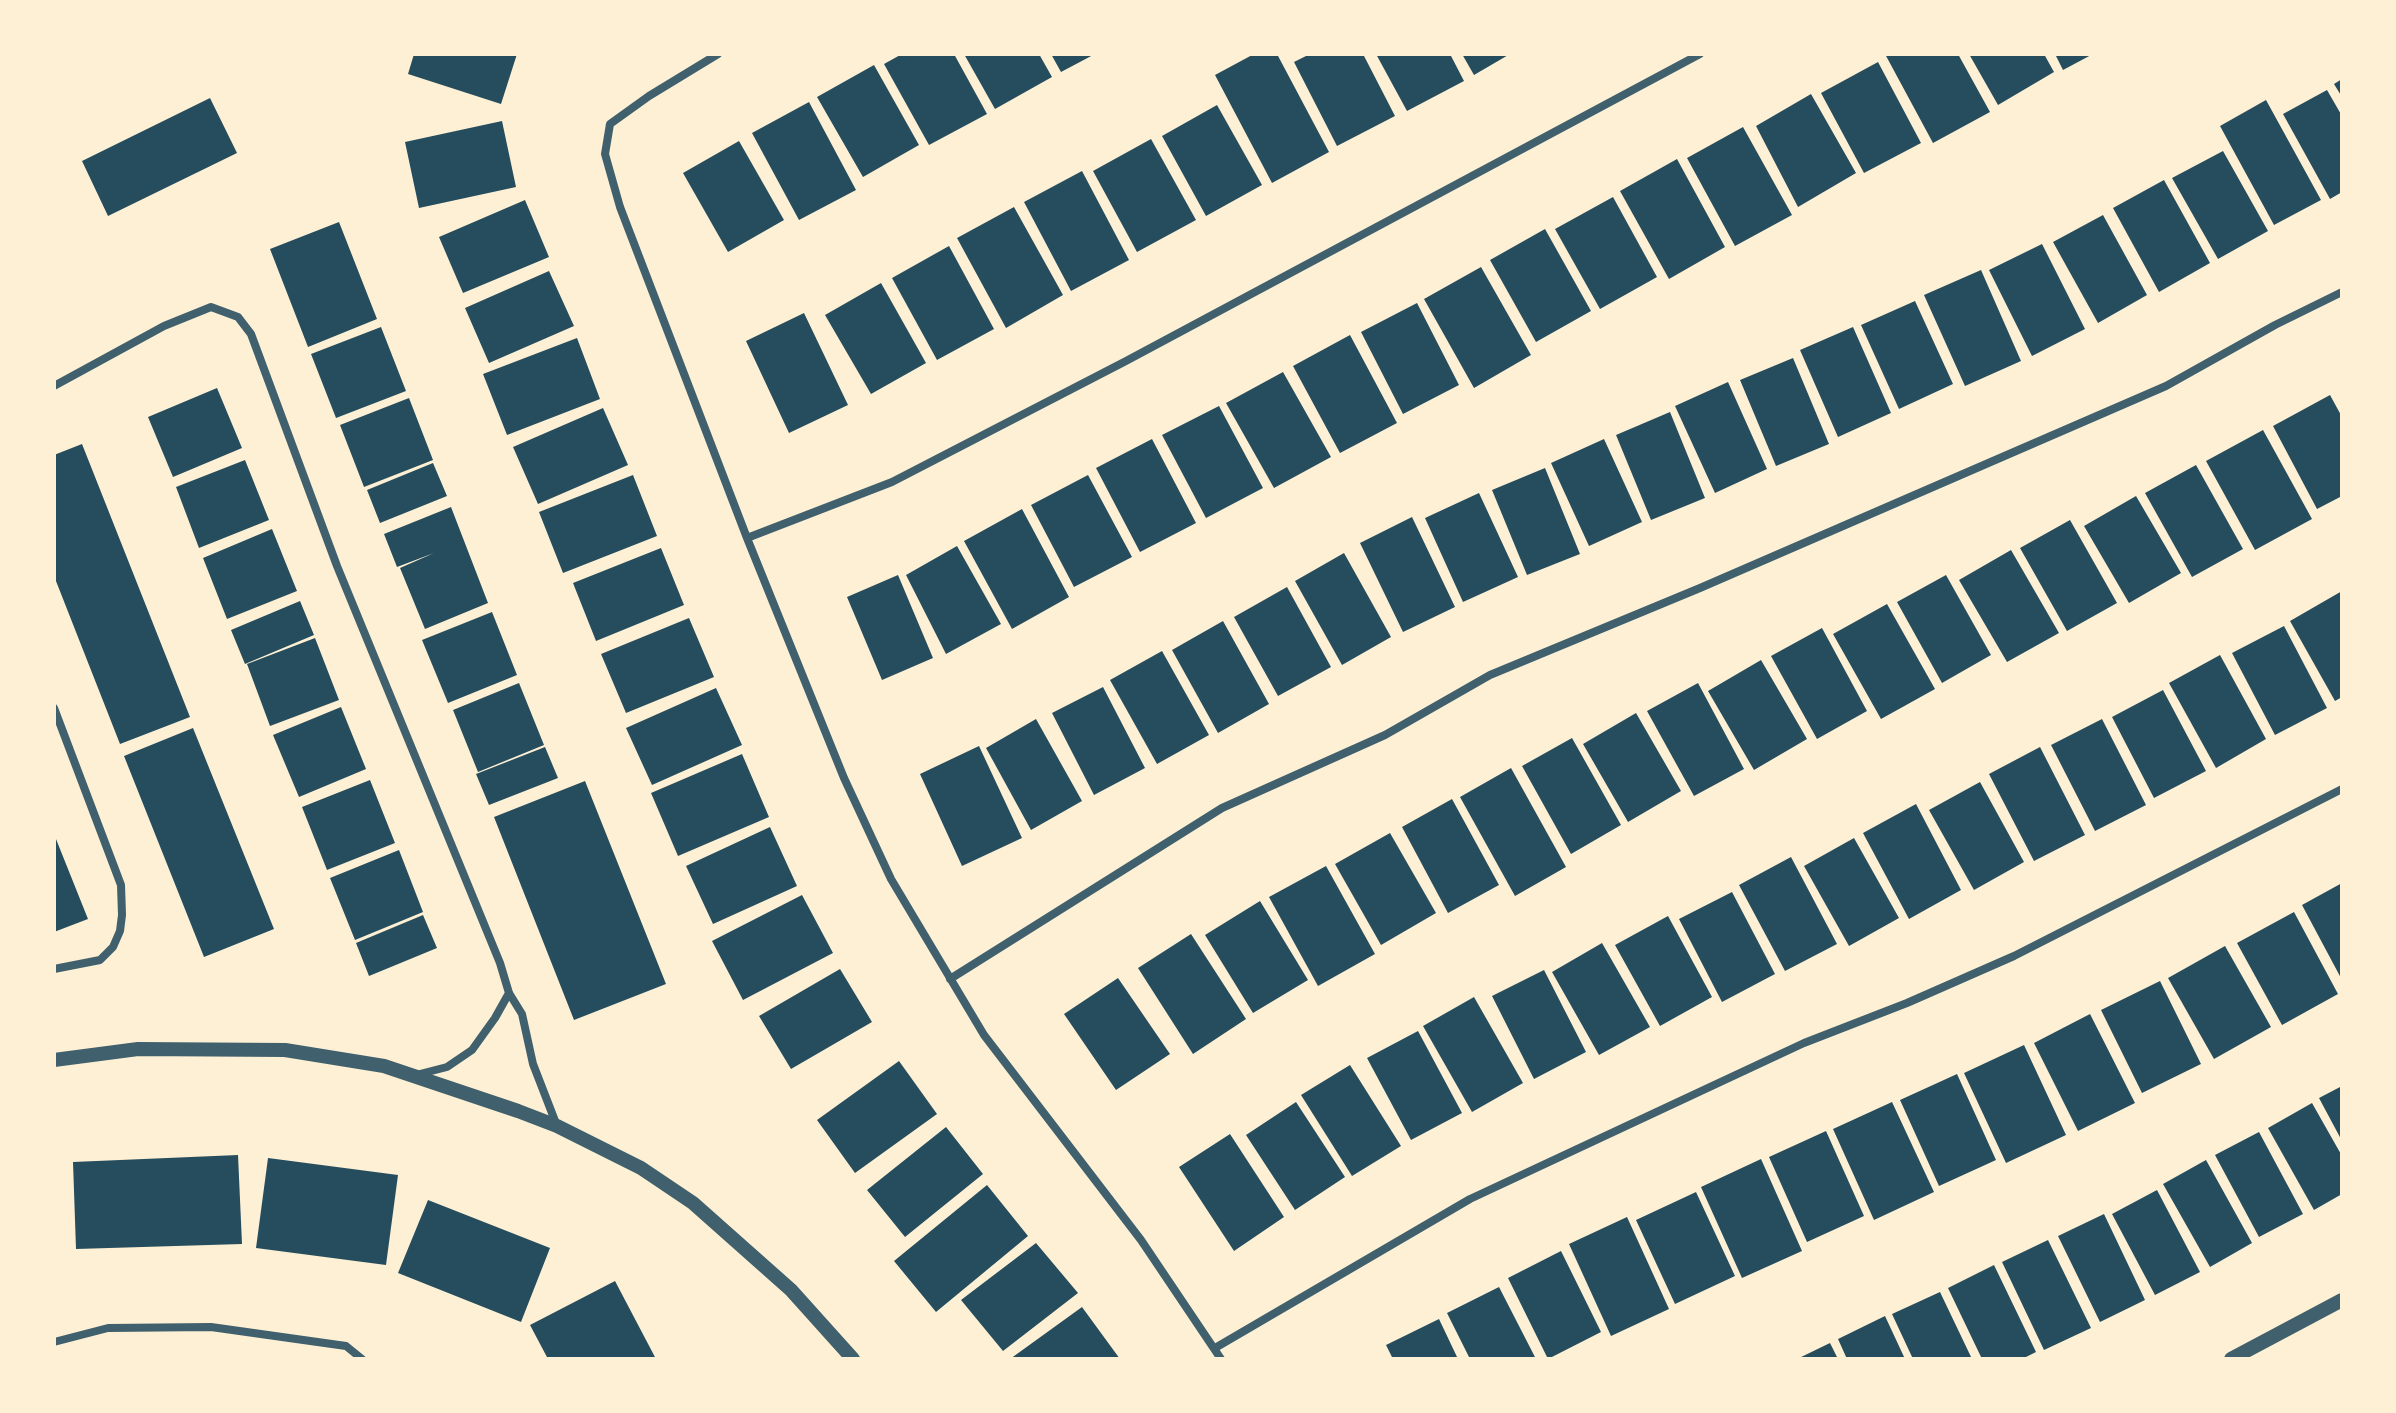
<!DOCTYPE html>
<html>
<head>
<meta charset="utf-8">
<style>
  body { margin:0 }
  #map { position:relative; width:2396px; height:1413px; overflow:hidden; background:#fdf0d5; font-family:"IBM Plex Serif",serif }
  canvas { display:block }
  .frame { position:absolute; inset:0; border:56px solid #fdf0d5; pointer-events:none }
</style>
</head>
<body>
<div id="map">
<canvas width="2396" height="1413"></canvas>
<div class="frame"></div>
</div>
<script>
const ctx = document.querySelector('canvas').getContext('2d');
ctx.lineJoin = 'round';
function fill(path, color) { ctx.fillStyle = color; ctx.fill(path, 'evenodd'); }
const shape = rows => new Path2D(rows.map(r => 'M' + r).join(''));
function trace(path, color, width, dash) { ctx.strokeStyle = color; ctx.lineWidth = width; ctx.lineCap = dash ? 'butt' : 'round'; ctx.setLineDash(dash || []); ctx.stroke(path); }
const building = shape([
  [414,54,517,54,501,104,408,74],
  [902,54,954,54,987,114,929,145,884,64],
  [964,54,1039,54,1052,77,995,109],
  [1051,54,1095,54,1061,72],
  [1254,54,1277,54,1329,152,1272,183,1215,75],
  [1310,54,1363,54,1395,116,1337,146,1294,62],
  [1376,54,1450,54,1464,81,1407,111],
  [1462,54,1510,54,1474,75],
  [1885,54,1958,54,1990,112,1933,143],
  [1969,54,2044,54,2054,72,1998,105],
  [2055,54,2093,54,2063,70],
  [1878,62,1921,143,1864,173,1821,93],
  [874,65,919,145,863,177,817,97],
  [2342,79,2342,97,2334,84],
  [2327,90,2342,116,2342,192,2330,199,2283,114],
  [1811,94,1856,173,1798,207,1756,126],
  [210,98,237,153,108,216,82,161],
  [2266,100,2321,200,2274,225,2220,126],
  [809,102,856,190,799,220,752,133],
  [1217,105,1262,185,1206,216,1162,136],
  [502,121,516,187,419,208,405,142],
  [1743,127,1792,215,1735,246,1687,158],
  [1151,139,1196,220,1137,252,1093,171],
  [739,141,784,220,728,252,683,173],
  [2223,151,2268,231,2218,259,2172,178],
  [1677,159,1725,247,1669,279,1620,191],
  [1082,171,1129,260,1071,291,1024,202],
  [2164,180,2210,263,2159,292,2113,208],
  [1613,197,1657,277,1600,309,1555,229],
  [525,200,549,257,463,293,439,237],
  [1014,207,1063,295,1006,328,957,238],
  [2103,215,2147,295,2098,323,2053,242],
  [339,222,377,319,308,347,270,249],
  [1545,229,1591,311,1536,342,1490,260],
  [2042,244,2085,329,2032,356,1989,270],
  [949,246,994,329,937,360,892,278],
  [1481,267,1531,355,1474,388,1424,299],
  [1981,270,2021,361,1965,386,1924,295],
  [549,271,574,326,489,363,465,308],
  [881,283,926,363,871,394,825,315],
  [1915,301,1953,384,1899,409,1861,325],
  [1417,303,1459,385,1403,414,1361,332],
  [804,313,848,405,789,433,746,341],
  [381,327,406,391,336,418,311,354],
  [1853,327,1891,413,1838,437,1800,350],
  [1350,335,1397,423,1340,453,1293,366],
  [577,338,600,399,507,435,483,374],
  [1793,358,1829,444,1776,466,1740,380],
  [1283,372,1331,457,1274,488,1226,403],
  [1728,382,1767,469,1715,493,1675,406],
  [217,388,242,448,173,477,148,417],
  [2330,395,2342,417,2342,496,2317,509,2273,426],
  [409,398,433,460,364,487,340,425],
  [1219,406,1263,488,1206,518,1162,435],
  [603,408,628,465,538,504,513,447],
  [1670,412,1705,498,1651,520,1616,435],
  [2263,430,2312,519,2255,550,2206,461],
  [1152,439,1196,523,1140,552,1096,468],
  [1604,439,1642,522,1589,546,1551,463],
  [82,444,190,717,120,744,54,576,54,455],
  [245,460,269,520,199,548,176,487],
  [433,463,447,496,380,523,367,490],
  [2196,465,2243,549,2192,577,2145,493],
  [1545,468,1580,554,1527,575,1492,490],
  [633,475,657,536,563,573,539,512],
  [1088,475,1132,557,1074,587,1031,505],
  [1479,493,1518,577,1463,602,1425,518],
  [2136,496,2181,573,2129,603,2084,526],
  [451,507,488,603,425,629,400,568,434,553,397,567,384,534],
  [1022,509,1069,597,1012,629,964,541],
  [1412,517,1455,607,1403,632,1360,543],
  [2070,520,2117,603,2067,631,2020,548],
  [272,529,297,591,227,619,203,558],
  [957,546,1001,624,946,654,906,575],
  [661,548,684,605,596,641,573,583],
  [2011,550,2059,633,2007,662,1959,580],
  [1344,553,1391,637,1342,665,1295,581],
  [898,575,933,658,882,680,847,597],
  [1946,575,1991,655,1942,683,1897,602],
  [1287,587,1331,667,1278,696,1234,617],
  [2342,591,2342,697,2335,701,2290,621],
  [300,601,314,635,245,664,231,630],
  [1887,604,1935,689,1881,719,1833,634],
  [492,612,517,675,448,703,422,640],
  [689,618,714,677,626,713,601,654],
  [1223,621,1269,704,1218,733,1172,650],
  [2284,626,2327,708,2275,735,2232,653],
  [1822,628,1867,711,1817,739,1771,656],
  [315,638,339,700,270,726,247,664],
  [1162,651,1209,735,1157,764,1110,680],
  [2220,655,2266,739,2216,768,2169,683],
  [1761,660,1807,739,1754,770,1708,691],
  [519,683,544,745,478,772,453,710],
  [1698,683,1744,769,1694,796,1647,711],
  [1103,687,1145,768,1094,795,1052,713],
  [716,688,742,745,652,785,626,728],
  [2163,690,2206,771,2154,798,2112,717],
  [341,707,366,769,299,797,273,735],
  [1636,713,1681,791,1628,822,1583,744],
  [1036,719,1082,801,1031,830,986,748],
  [2102,719,2146,805,2095,831,2051,745],
  [193,728,274,929,204,957,124,756],
  [1572,738,1621,825,1571,854,1522,766],
  [979,746,1022,838,962,866,920,774],
  [545,747,558,778,489,805,476,774],
  [2040,747,2085,835,2034,861,1989,774],
  [742,754,769,817,678,856,651,793],
  [1511,768,1566,867,1515,896,1460,797],
  [370,780,395,843,327,870,302,807],
  [585,781,666,984,574,1020,494,817],
  [1980,782,2024,862,1974,890,1929,810],
  [1452,799,1499,885,1448,913,1402,827],
  [1916,804,1961,890,1909,919,1863,833],
  [770,827,797,886,713,924,686,866],
  [1390,833,1436,913,1381,945,1335,864],
  [54,834,88,919,54,932],
  [1854,838,1899,918,1849,946,1804,866],
  [399,850,423,912,355,940,330,878],
  [1791,857,1837,944,1785,971,1739,885],
  [1326,866,1375,954,1318,986,1269,897],
  [2342,883,2342,980,2302,905],
  [1732,892,1775,974,1722,1002,1679,919],
  [802,895,833,953,743,1000,712,941],
  [1260,901,1308,980,1253,1013,1205,935],
  [2294,912,2338,994,2282,1025,2237,943],
  [423,915,437,948,369,976,356,943],
  [1668,916,1712,997,1660,1026,1615,945],
  [1191,934,1246,1019,1193,1054,1138,968],
  [1602,943,1650,1027,1599,1055,1552,972],
  [2225,946,2271,1027,2214,1059,2168,978],
  [840,969,872,1022,791,1069,759,1016],
  [1544,970,1586,1052,1534,1079,1492,996],
  [1118,978,1170,1054,1116,1090,1064,1014],
  [2160,981,2201,1064,2142,1093,2101,1010],
  [1474,997,1523,1083,1472,1112,1423,1026],
  [2090,1014,2135,1103,2078,1131,2034,1043],
  [1418,1031,1462,1113,1411,1140,1367,1058],
  [2024,1045,2066,1135,2006,1163,1964,1073],
  [899,1061,937,1114,855,1173,817,1120],
  [1350,1065,1401,1146,1352,1176,1301,1095],
  [1957,1074,1996,1160,1939,1186,1900,1100],
  [2342,1086,2342,1141,2319,1098],
  [1296,1102,1345,1177,1295,1210,1246,1135],
  [1892,1102,1934,1192,1874,1220,1833,1129],
  [2312,1103,2342,1156,2342,1194,2314,1210,2268,1128],
  [946,1127,983,1174,905,1237,867,1190],
  [1826,1131,1864,1216,1807,1242,1769,1157],
  [2259,1132,2303,1214,2259,1237,2215,1155],
  [1230,1134,1284,1217,1234,1251,1179,1167],
  [238,1155,242,1244,76,1249,73,1162],
  [268,1158,398,1175,386,1265,256,1248],
  [1761,1159,1802,1251,1742,1278,1701,1187],
  [2206,1160,2252,1243,2210,1267,2163,1184],
  [987,1185,1028,1236,936,1312,894,1261],
  [2157,1190,2200,1272,2155,1295,2112,1214],
  [1696,1192,1735,1276,1675,1304,1636,1220],
  [428,1200,550,1248,521,1322,398,1273],
  [2104,1214,2145,1300,2100,1322,2058,1236],
  [1627,1217,1669,1309,1611,1336,1569,1244],
  [2048,1240,2091,1328,2044,1350,2002,1262],
  [1036,1243,1078,1293,1003,1351,961,1300],
  [1561,1251,1601,1332,1548,1359,1508,1278],
  [1994,1265,2036,1352,2022,1359,1982,1359,1948,1288],
  [615,1281,656,1359,548,1359,530,1325],
  [1499,1287,1536,1359,1470,1359,1447,1313],
  [1940,1292,1972,1359,1913,1359,1892,1314],
  [1082,1307,1120,1359,1010,1359],
  [1885,1316,1905,1359,1847,1359,1838,1339],
  [1439,1319,1458,1359,1393,1359,1386,1345],
  [1830,1343,1838,1359,1797,1359]
]);
const minor = shape([
  [718,54,649,96,610,124,605,154,620,207,747,538,844,778,891,879,984,1035,1141,1240,1221,1359],
  [54,386,164,326,211,307,238,317,251,334,337,566,500,963,509,993,522,1014,533,1064,557,1126],
  [747,538,892,482,1126,361,1700,54],
  [54,708,121,885,122,915,120,931,113,947,100,960,54,969],
  [950,979,1222,808,1385,735,1490,675,1700,588,2166,386,2275,325,2342,292],
  [416,1075,447,1067,472,1050,495,1018,509,993],
  [54,1342,108,1328,211,1327,346,1346,362,1359],
  [1215,1348,1470,1199,1804,1043,1907,1003,2014,956,2342,789]
]);
const tertiary = shape([
  [54,1060,138,1049,285,1050,384,1066,518,1111,557,1126,641,1168,693,1203,791,1290,853,1359],
  [2231,1359,2342,1300]
]);
fill(building, '#264d5e');
trace(minor, '#3f606c', 8);
trace(tertiary, '#3f606c', 14);
</script>
</body>
</html>
